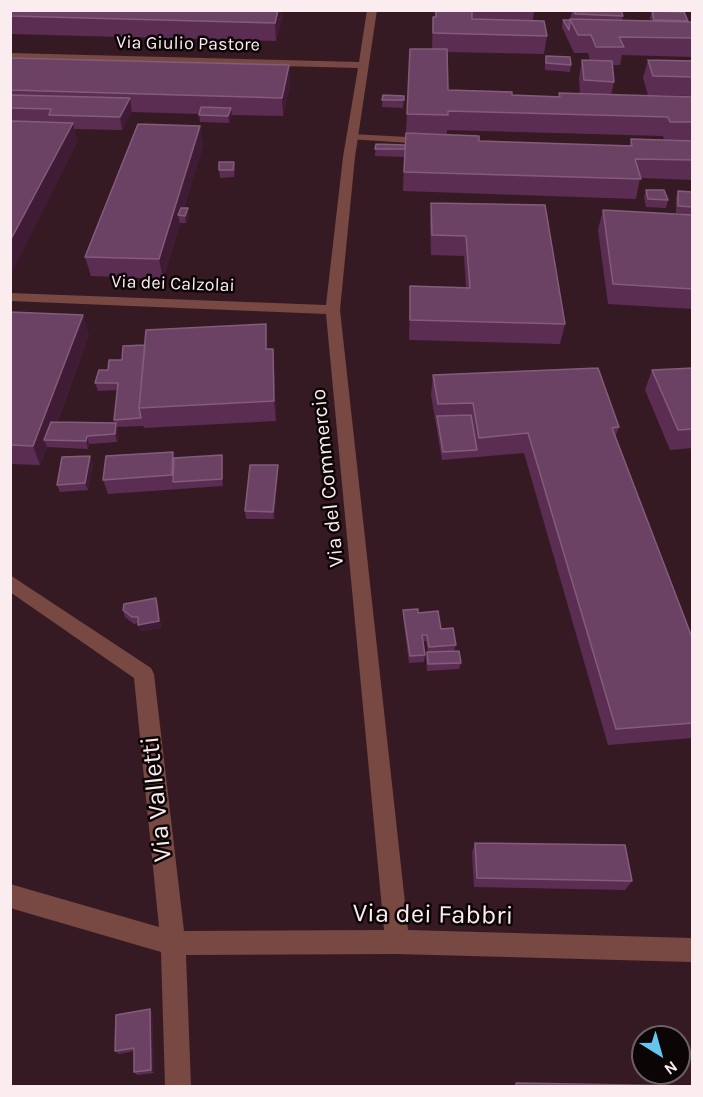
<!DOCTYPE html>
<html>
<head>
<meta charset="utf-8">
<style>
  body { margin:0 }
  #map { position:relative; width:703px; height:1097px; overflow:hidden; background:#2a151b; font-family:Karla,sans-serif }
  canvas { display:block }
  .frame { position:absolute; inset:0; border:12px solid #fbecf0; pointer-events:none }
  .north { position:absolute; left:631px; top:1025px; width:60px; height:60px; box-sizing:border-box; background:#0c0506; border:2px solid #6c6164; border-radius:50%; rotate:143deg; font-size:16px; font-weight:700; line-height:24px; text-align:center; color:#fbecf0 }
  .north::after { content:''; display:block; margin:auto; width:21px; height:27px; background:#65c5ee; clip-path:polygon(50% 0,100% 100%,50% 72%,0 100%) }
</style>
</head>
<body>
<div id="map">
<canvas width="703" height="1097"></canvas>
<div class="frame"></div>
<div class="north">N</div>
</div>
<script>
const ctx = document.querySelector('canvas').getContext('2d');
ctx.lineJoin = 'round';
function fill(path, color) { ctx.fillStyle = color; ctx.fill(path, 'evenodd'); }
const shape = rows => new Path2D(rows.map(r => 'M' + r).join(''));
function trace(path, color, width, dash) { ctx.strokeStyle = color; ctx.lineWidth = width; ctx.lineCap = dash ? 'butt' : 'round'; ctx.setLineDash(dash || []); ctx.stroke(path); }
function drawText(font, color, halo, rows, align = 'center') {
  ctx.font = font + ' Karla,sans-serif'; ctx.lineWidth = 5; ctx.setLineDash([]); ctx.textBaseline = 'middle'; ctx.strokeStyle = halo; ctx.fillStyle = color; for (const [text, x, y, turn = 0] of rows) {
    ctx.save(); ctx.translate(x, y); ctx.rotate((+turn || 0) * Math.PI / 180); ctx.textAlign = isNaN(turn) ? turn : align; if (halo) ctx.strokeText(text, 0, 0); ctx.fillText(text, 0, 0); ctx.restore();
  }
}
const built = shape([
  [10,11,692,11,692,1086,11,1086],
  [643,1037,679,1037,679,1073,643,1073]
]);
const service = shape([
  [352,134,426,138,431,141,426,144,348,139,347,137,352,134]
]);
const minor = shape([
  [367,10,377,10,355,157,340,310,408,930,692,938,692,962,397,954,186,955,191,1086,165,1086,161,952,10,908,10,884,159,927,134,678,10,592,10,575,151,668,154,674,184,931,384,930,326,314,10,301,10,293,326,305,343,157,358,68,10,59,10,53,359,62,367,10]
]);
const wall = shape([
  [10,10,283,15,276,41,10,34],
  [435,10,534,10,533,20,547,36,544,54,447,52,448,90,512,95,559,96,559,93,580,94,579,78,582,60,590,60,588,53,574,53,562,27,563,20,570,20,572,10,621,10,623,16,622,20,651,21,650,18,652,11,688,21,687,22,693,22,693,57,622,55,620,65,612,65,614,82,611,95,693,97,693,180,640,178,636,199,403,191,404,157,375,156,376,144,405,145,479,141,629,146,631,139,664,140,663,136,447,130,447,134,406,133,410,49,432,49,433,17,435,17],
  [546,56,571,65,570,72,545,70,545,62],
  [10,58,289,65,290,84,283,116,232,115,229,123,200,122,199,114,132,112,122,130,74,129,77,142,12,271,10,271,10,124,12,122,10,122],
  [648,60,693,61,693,96,648,95,643,78],
  [383,95,404,96,403,108,382,107],
  [200,126,203,145,184,208,189,215,186,223,180,223,163,279,91,276,85,257],
  [234,162,235,169,234,177,220,178,219,170],
  [646,190,668,200,666,208,646,207,644,197],
  [678,191,693,192,693,215,676,213,676,198],
  [431,203,565,324,560,344,409,340,410,286,466,287,464,256,431,255,430,222],
  [603,210,693,215,693,309,608,304,598,230],
  [10,312,89,335,57,422,115,423,114,420,118,390,98,391,95,383,108,370,122,360,273,349,274,369,276,421,144,428,143,426,117,427,118,431,117,442,89,444,88,449,47,447,40,465,10,464],
  [693,368,693,448,670,450,645,390,652,370],
  [433,375,619,427,615,437,693,640,693,738,608,745,524,453,442,460,431,395],
  [173,452,174,458,222,455,223,462,223,486,108,494,103,480],
  [93,464,88,490,60,492,57,485],
  [278,465,278,472,274,519,246,519,245,511],
  [156,598,158,605,161,628,140,631,138,623,134,624,125,617,123,610],
  [403,610,418,613,441,629,456,645,454,651,461,663,459,669,427,671,426,658,427,652,428,652,426,641,423,642,425,655,424,662,409,663,403,616],
  [475,843,632,881,625,890,474,887,472,853],
  [150,1009,152,1013,154,1073,137,1075,134,1072,134,1051,119,1054,115,1051]
]);
const shadedWall = shape([
  [278,10,282,10,283,15,276,41,275,23],
  [289,65,290,84,283,116,282,98],
  [130,98,132,112,122,130,120,117],
  [231,108,232,115,229,123,228,116],
  [73,123,77,142,12,271,10,268,10,241],
  [200,126,203,145,182,216,178,215,180,223,163,279,159,259],
  [188,208,189,215,186,223,185,216],
  [83,315,89,335,50,440,44,440,47,447,40,465,33,446],
  [273,349,274,369,276,421,274,401],
  [116,423,118,431,117,442,115,434],
  [87,436,89,444,88,449,86,441],
  [173,452,176,466,173,482,175,489,172,475],
  [222,455,223,462,223,486,222,479],
  [90,456,93,464,88,490,85,483],
  [278,465,278,472,274,519,273,512],
  [156,598,158,605,161,628,140,631,138,625],
  [150,1009,152,1013,154,1073,151,1070]
]);
const building = shape([
  [10,10,278,10,275,23,10,16,10,10],
  [436,10,472,10,472,19,544,21,547,36,433,33,433,17,436,17,436,10],
  [574,10,621,10,623,16,575,14,574,10],
  [652,11,684,12,688,21,654,20,652,11],
  [570,19,693,22,693,38,619,37,624,47,596,47,591,35,578,35,570,19],
  [563,20,570,20,569,30,563,20],
  [410,49,447,49,448,90,512,92,512,95,560,97,559,93,693,97,693,122,670,122,668,117,448,111,448,115,407,114,410,49],
  [546,56,570,57,571,65,546,63,546,56],
  [10,58,289,65,282,98,10,90,10,58],
  [582,60,612,61,614,82,584,80,582,60],
  [648,60,693,61,693,77,653,76,648,60],
  [10,95,130,98,120,117,49,115,51,109,10,108,10,95],
  [383,95,404,96,404,100,382,100,383,95],
  [201,107,231,108,228,116,199,115,201,107],
  [12,121,73,123,10,241,10,124,12,121],
  [138,124,200,126,159,259,85,257,138,124],
  [406,133,479,136,479,141,632,146,631,139,693,141,693,160,635,159,641,179,404,172,406,133],
  [376,144,405,145,405,149,375,149,376,144],
  [219,162,234,162,233,170,219,170,219,162],
  [646,190,664,190,668,200,648,199,646,190],
  [678,191,693,192,693,207,678,206,678,191],
  [431,203,545,205,565,324,410,320,410,286,470,288,466,236,432,235,431,203],
  [181,208,188,208,185,216,178,215,181,208],
  [603,210,693,215,693,289,613,284,603,210],
  [10,312,83,315,33,446,10,445,10,312],
  [266,324,266,349,273,349,274,401,139,408,146,330,266,324],
  [145,345,139,408,141,418,114,420,118,383,95,383,99,370,108,370,109,360,122,360,123,346,145,345],
  [598,368,619,427,612,428,693,640,693,723,616,729,528,433,479,438,473,403,438,404,433,375,598,368],
  [693,368,693,429,678,430,652,370,693,368],
  [471,415,477,450,443,452,437,416,471,415],
  [51,422,116,423,115,434,87,436,86,441,44,440,51,422],
  [173,452,172,475,103,480,106,456,173,452],
  [222,455,222,479,173,482,174,458,222,455],
  [90,456,85,483,57,485,62,457,90,456],
  [250,465,278,465,273,512,245,511,250,465],
  [156,598,159,621,138,625,138,617,132,617,123,610,124,604,156,598],
  [418,609,418,613,438,611,441,629,453,628,456,645,429,647,427,635,422,635,425,655,410,656,403,610,418,609],
  [459,651,461,663,428,664,427,652,459,651],
  [475,843,625,845,632,881,477,878,475,843],
  [150,1009,151,1070,134,1072,134,1048,115,1051,116,1015,150,1009],
  [516,1083,693,1086,516,1086,516,1083]
]);
const farStreetnames = [
  ["Via Giulio Pastore",188,44,1],
  ["Via dei Calzolai",173,284,2]
];
const streetNames = [
  ["Via del Commercio",328,478,-96]
];
const nearStreetnames = [
  ["Via Valletti",157,799,-96],
  ["Via dei Fabbri",433,915,1]
];
fill(built, '#361a23');
fill(service, '#784842');
fill(minor, '#784842');
fill(wall, '#5b2d53');
fill(shadedWall, '#401b35');
fill(building, '#6c4264');
trace(building, '#835c7a', 1.5);
drawText('18px', '#fbecf0', '#0c0506', farStreetnames);
drawText('21px', '#fbecf0', '#0c0506', streetNames);
drawText('26px', '#fbecf0', '#0c0506', nearStreetnames);
</script>
</body>
</html>
